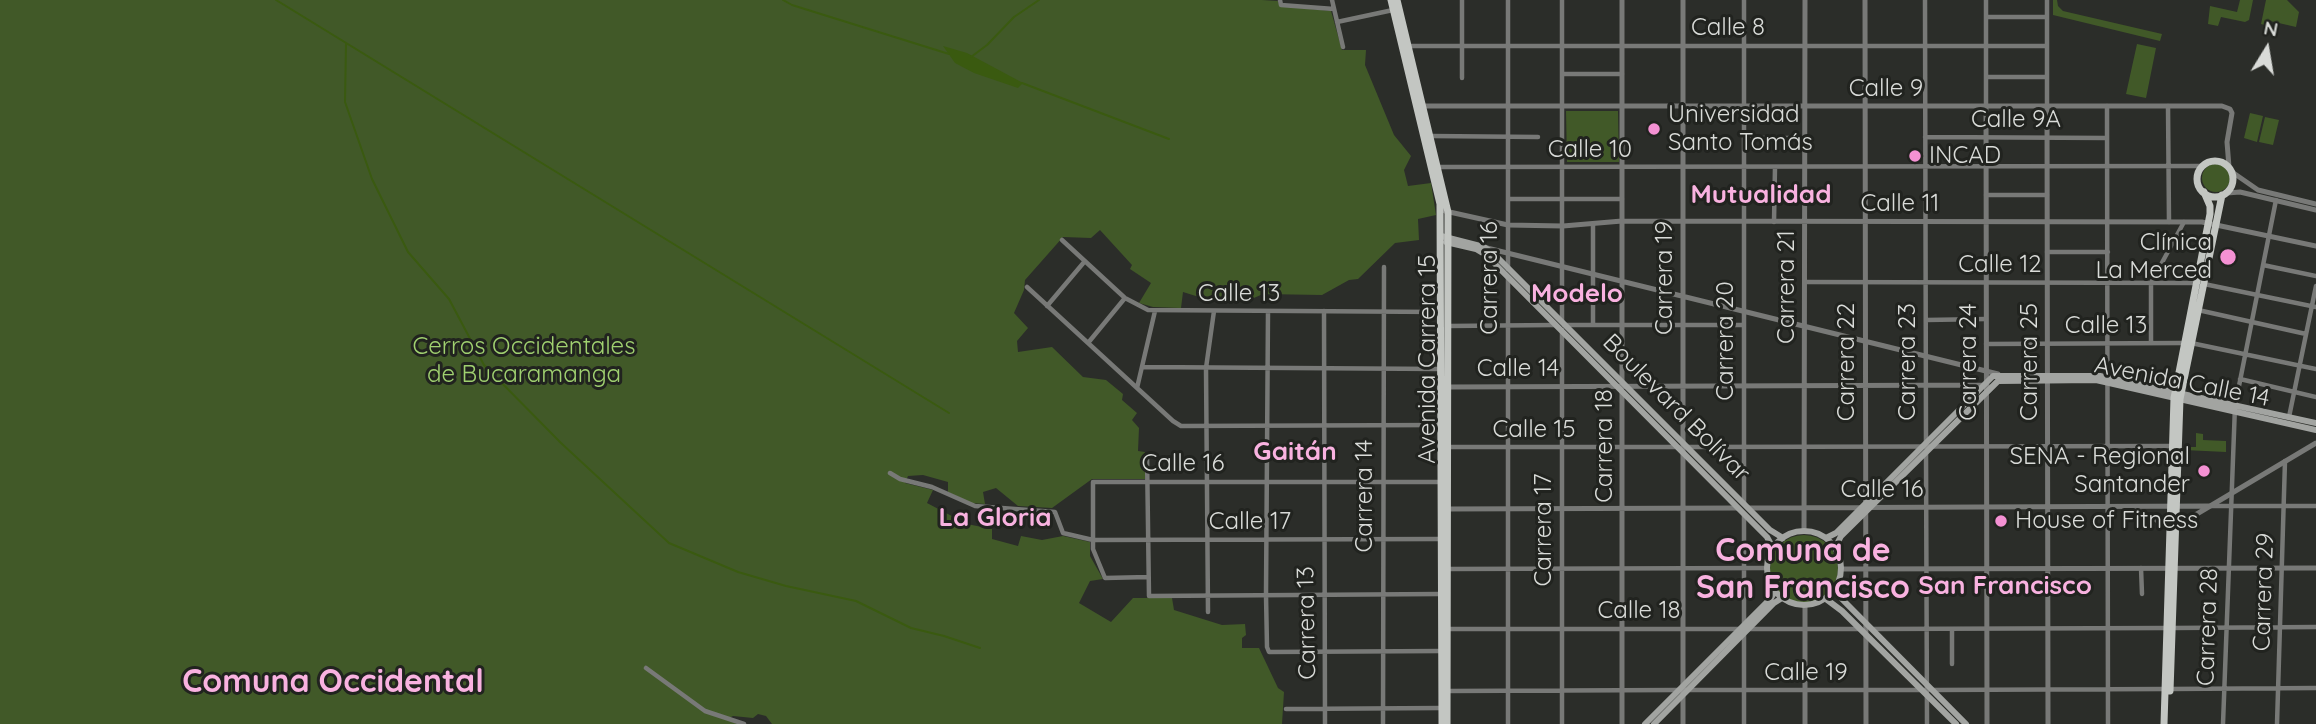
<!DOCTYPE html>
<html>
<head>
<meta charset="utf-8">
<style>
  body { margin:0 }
  #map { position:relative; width:2316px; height:724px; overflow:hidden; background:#2b2d29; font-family:Quicksand,sans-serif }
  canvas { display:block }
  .north { position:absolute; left:2232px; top:14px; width:70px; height:70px; -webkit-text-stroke:5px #21231f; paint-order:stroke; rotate:11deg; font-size:19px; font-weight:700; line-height:28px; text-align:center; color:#d9dbd8 }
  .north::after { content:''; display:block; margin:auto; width:24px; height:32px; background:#d9dbd8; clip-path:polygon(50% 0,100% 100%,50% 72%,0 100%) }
</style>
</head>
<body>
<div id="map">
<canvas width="2316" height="724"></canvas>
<div class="north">N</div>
</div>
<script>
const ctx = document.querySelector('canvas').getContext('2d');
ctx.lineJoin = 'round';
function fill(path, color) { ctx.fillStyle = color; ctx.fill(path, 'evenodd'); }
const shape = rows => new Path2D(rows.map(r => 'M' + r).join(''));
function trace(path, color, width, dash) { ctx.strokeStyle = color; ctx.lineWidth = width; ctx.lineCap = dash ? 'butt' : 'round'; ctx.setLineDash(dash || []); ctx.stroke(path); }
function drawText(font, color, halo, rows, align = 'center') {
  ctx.font = font + ' Quicksand,sans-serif'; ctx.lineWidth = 6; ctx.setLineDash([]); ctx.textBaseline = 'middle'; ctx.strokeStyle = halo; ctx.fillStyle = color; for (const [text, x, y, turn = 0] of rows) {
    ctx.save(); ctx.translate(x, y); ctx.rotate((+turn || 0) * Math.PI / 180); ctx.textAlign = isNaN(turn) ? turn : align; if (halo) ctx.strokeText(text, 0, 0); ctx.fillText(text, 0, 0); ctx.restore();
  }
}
const green = shape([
  [0,0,1262,0,1278,1,1280,6,1331,11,1342,50,1366,50,1365,65,1394,135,1411,156,1404,170,1408,186,1431,183,1436,215,1418,219,1419,240,1395,243,1358,279,1349,280,1322,295,1263,294,1247,301,1212,301,1183,292,1181,308,1153,307,1139,303,1151,283,1130,269,1132,265,1100,230,1091,238,1063,237,1025,280,1024,290,1014,313,1028,328,1017,341,1018,352,1052,347,1083,377,1106,380,1123,394,1122,400,1137,413,1132,420,1139,428,1138,451,1145,452,1145,479,1092,479,1052,508,1018,506,996,488,983,492,985,504,971,503,948,492,948,482,923,475,908,476,905,483,933,490,927,503,967,524,992,529,992,539,1018,546,1021,536,1042,540,1063,536,1090,542,1090,556,1103,579,1090,581,1079,603,1111,622,1133,598,1172,598,1174,610,1222,625,1245,624,1246,635,1242,638,1242,648,1259,648,1278,688,1284,692,1282,724,772,724,766,716,758,714,753,718,733,716,727,719,737,724,0,724],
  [2053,0,2057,0,2058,6,2063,11,2162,34,2160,41,2053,15],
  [2240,0,2253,0,2249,20,2245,22,2221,17,2218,26,2208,24,2210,6,2237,12],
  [2266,0,2287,0,2299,12,2296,27,2270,21,2268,26,2261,24],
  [2137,44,2156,48,2146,98,2126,94],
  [1566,111,1618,111,1619,162,1567,162],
  [2250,113,2263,116,2257,142,2244,138],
  [2265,117,2279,120,2273,145,2259,142],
  '2202 178a14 14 0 1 1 28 0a14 14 0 1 1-28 0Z',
  [2196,433,2203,434,2203,440,2226,441,2226,452,2184,450,2184,447,2196,447],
  '1770 569a34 34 0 1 1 68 0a34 34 0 1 1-68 0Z'
]);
const water = shape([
  [943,46,967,53,1023,83,1018,88,974,73,955,63]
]);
const stream = shape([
  [276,0,949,413],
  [783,0,792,5,949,54],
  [346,43,345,102,372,179,408,252,449,299,484,365,561,443,669,543,738,572,786,586,856,601,911,628,944,636,980,648],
  [971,57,987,45,1014,17,1039,0],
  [1022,83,1169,139]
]);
const minor = shape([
  [1280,0,1281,5,1334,9],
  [1332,0,1343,47],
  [1562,0,1562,321],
  [1925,0,1926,443],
  [1986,0,1986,107],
  [2047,0,2047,107],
  [1986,17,2047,17],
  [1337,22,1393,10],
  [1408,46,2047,46],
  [1562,74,1622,74],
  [1986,77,2047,77],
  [1462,78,1462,0],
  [2107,106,2108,724],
  [2168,106,2169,222],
  [1431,136,1538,137],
  [1925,137,2107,138],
  [1744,138,1805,138],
  [1438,167,2203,166],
  [1986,195,2047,195],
  [1508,199,1622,199],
  [1774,222,1775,167],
  [1062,240,1125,298,1148,310,1440,312],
  [2047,252,2108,252],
  [2263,265,2316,276],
  [1508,269,1508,0],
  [1805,282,2196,283],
  [2204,284,2316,307],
  [1027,287,1173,421,1181,426,1441,425],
  [1047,306,1085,261],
  [2198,310,2306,334],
  [1268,311,1266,595,1267,647,1269,652,1442,651],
  [1324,311,1325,724],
  [1926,320,1986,319],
  [1564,325,1743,325],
  [1593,325,1593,224],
  [1448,326,1555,325],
  [1088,343,1125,298],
  [2151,343,2151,283,2184,222],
  [2191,343,2316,369],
  [1986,344,2184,343],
  [1142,367,1440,369],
  [2240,379,2316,397],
  [1137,388,1155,311],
  [2289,417,2316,286],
  [1448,447,1678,447],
  [1686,447,2172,446],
  [1926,452,1927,724],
  [1147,455,1149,596,1441,594],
  [890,473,900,479,932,487,975,506,1055,512,1063,533,1093,540,1441,539],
  [1744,503,1744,0],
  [2210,506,2316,506],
  [2131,507,2169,527],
  [1744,515,1744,625],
  [2141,568,2142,594],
  [1447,569,1767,568],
  [1148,577,1105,578,1093,549,1093,482,1441,482],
  [1208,612,1206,368,1214,311],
  [2172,628,2316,627],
  [1447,629,1740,629],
  [1749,629,1859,629],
  [1872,629,2167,628],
  [1952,629,1952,664],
  [1744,634,1744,724],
  [646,668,705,711,744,724],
  [2170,689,2316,688],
  [1686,690,1923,690],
  [1931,690,2165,689],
  [1447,691,1678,690],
  [1286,709,1442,708],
  [1383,724,1384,267],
  [1508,724,1508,277],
  [1562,724,1562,330],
  [2223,724,2235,406,2276,200],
  [2277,724,2285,461]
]);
const tertiary = shape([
  [1622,0,1622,382],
  [1865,0,1866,724],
  [1422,106,2222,106,2230,109,2232,113,2227,142,2229,167],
  [1986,107,1987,724],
  [2047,107,2048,724],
  [2232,172,2258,190,2316,204],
  [2227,193,2240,192,2316,210],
  [1445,211,1508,225,1563,226,1622,221,2202,222,2316,246],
  [1487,248,1998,374],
  [1447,387,1987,385],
  [1622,392,1622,724],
  [1748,508,2209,506],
  [1447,509,1738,508],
  [2175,527,2316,443],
  [1804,531,1805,0],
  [1842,569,2316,568],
  [1805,606,1805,724],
  [1683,724,1683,0]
]);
const secondary = shape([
  [1441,236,1484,247,1494,254,1770,530,1783,538],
  [1446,242,1476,249,1486,255,1767,537,1773,548],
  '1767 568a37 37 0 1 1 74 0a37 37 0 1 1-74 0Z',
  [1826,538,1836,533,1993,376,2100,376,2316,423],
  [1835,548,1841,536,1998,381,2096,380,2316,430],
  [1834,591,1966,724],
  [1826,599,1842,611,1956,724],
  [1645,724,1771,598,1775,591],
  [1654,724,1774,603,1782,598]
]);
const primary = shape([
  [1391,0,1440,204,1442,724],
  [1397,0,1448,212,1447,724],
  '2197 179a18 18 0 1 1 36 0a18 18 0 1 1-36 0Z',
  [2170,691,2180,399,2222,195],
  [2164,724,2174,398,2210,214,2210,206,2204,192]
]);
const markers = [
  [1654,129,7,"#f491d3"],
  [1915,156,7,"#f491d3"],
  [2228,257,9,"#f491d3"],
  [2204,471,7,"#f491d3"],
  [2001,521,7,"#f491d3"]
];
const streetNames = [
  ["Calle 8",1728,28],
  ["Calle 9",1886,89],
  ["Calle 9A",2016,120],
  ["Calle 10",1590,150],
  ["Calle 11",1900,204],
  ["Calle 12",2000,265],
  ["Carrera 16",1490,278,-90],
  ["Carrera 19",1665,278,-90],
  ["Carrera 21",1787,287,-90],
  ["Calle 13",1239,294],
  ["Calle 13",2106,326],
  ["Carrera 20",1726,341,-90],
  ["Avenida Carrera 15",1428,359,-90],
  ["Carrera 22",1847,362,-90],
  ["Carrera 23",1908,362,-90],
  ["Carrera 24",1969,362,-90],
  ["Carrera 25",2030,362,-90],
  ["Calle 14",1518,369],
  ["Avenida Calle 14",2182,382,11],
  ["Boulevard Bolívar",1676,408,45],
  ["Calle 15",1534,430],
  ["Carrera 18",1605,446,-90],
  ["Calle 16",1183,464],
  ["Calle 16",1882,490],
  ["Carrera 14",1365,496,-90],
  ["Calle 17",1250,522],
  ["Carrera 17",1544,530,-90],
  ["Carrera 29",2264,592,-88],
  ["Calle 18",1639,611],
  ["Carrera 13",1307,623,-91],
  ["Carrera 28",2208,627,-88],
  ["Calle 19",1806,673]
];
const poiNames = [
  ["Universidad",1668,115],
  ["Santo Tomás",1668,143],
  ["INCAD",1929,156],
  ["Clínica",2212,243,"right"],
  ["La Merced",2212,271,"right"],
  ["SENA - Regional",2190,457,"right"],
  ["Santander",2190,485,"right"],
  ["House of Fitness",2015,521]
];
const parkNames = [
  ["Cerros Occidentales",524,347],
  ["de Bucaramanga",524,375]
];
const neighbourhoodNames = [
  ["Mutualidad",1761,195],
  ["Modelo",1577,294],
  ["Gaitán",1295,452],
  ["La Gloria",995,518],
  ["San Francisco",2005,586]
];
const districtNames = [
  ["Comuna de",1803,551],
  ["San Francisco",1803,588],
  ["Comuna Occidental",333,682]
];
fill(green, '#415928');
fill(water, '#3a5a10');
trace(stream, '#3a5a10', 2);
trace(minor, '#787977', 4.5);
trace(tertiary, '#787977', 5);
trace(secondary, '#a2a4a1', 6);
trace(primary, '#c3c6c2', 7);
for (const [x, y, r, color] of markers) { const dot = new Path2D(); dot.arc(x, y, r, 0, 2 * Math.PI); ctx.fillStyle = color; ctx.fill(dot); trace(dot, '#21231f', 2.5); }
drawText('24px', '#d9dbd8', '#21231f', streetNames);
drawText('24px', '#d9dbd8', '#21231f', poiNames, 'left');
drawText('24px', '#a0d170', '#21231f', parkNames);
drawText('bold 26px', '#f9b2e0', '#21231f', neighbourhoodNames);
drawText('bold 32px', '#f9b2e0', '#21231f', districtNames);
</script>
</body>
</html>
